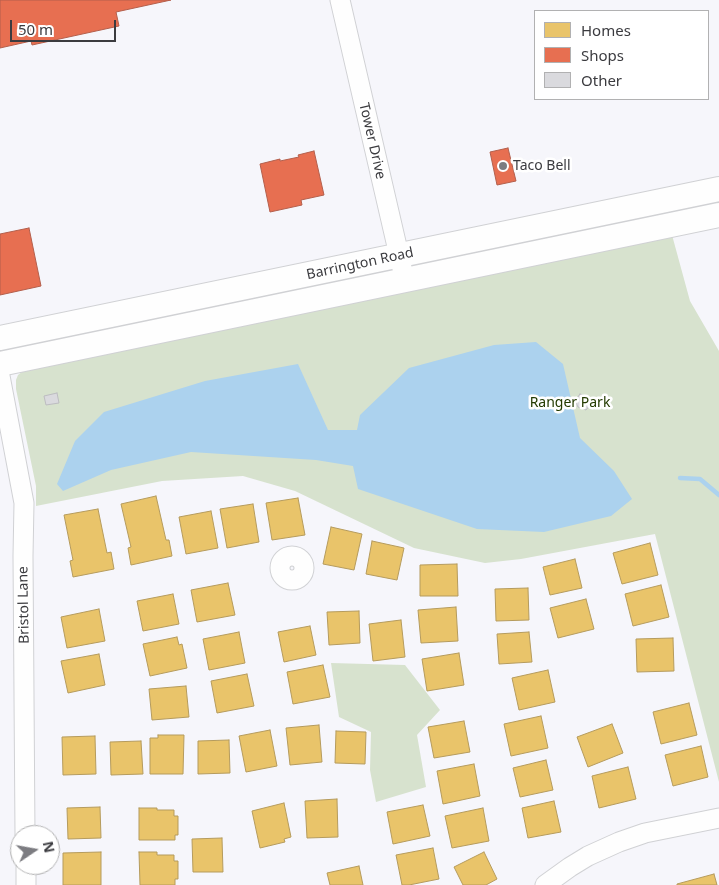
<!DOCTYPE html>
<html>
<head>
<meta charset="utf-8">
<style>
  body { margin:0 }
  #map { position:relative; width:719px; height:885px; overflow:hidden; background:#f6f6fb; font-family:"Noto Sans",sans-serif }
  canvas { display:block }
  .legend { position:absolute; left:534px; top:10px; width:175px; height:90px; box-sizing:border-box; background:#fff; border:1px solid #b1b1b2; margin:0; padding:6px 9px; list-style:none; font-size:15px; color:#3b3b3f }
  .legend li { display:flex; align-items:center; gap:10px; height:25px }
  .legend b { width:25px; border:1px solid #b1b1b2 }
  .north { position:absolute; left:10px; top:825px; width:50px; height:50px; box-sizing:border-box; background:#fff; border:1px solid #b1b1b2; border-radius:50%; rotate:78deg; font-size:14px; font-weight:700; line-height:20px; text-align:center; color:#3b3b3f }
  .north::after { content:''; display:block; margin:auto; width:18px; height:22px; background:#7c7c81; clip-path:polygon(50% 0,100% 100%,50% 72%,0 100%) }
  .scale { position:absolute; left:10px; top:20px; width:106px; height:22px; box-sizing:border-box; border:2px solid #3b3b3f; border-top:0; padding-left:6px; font-size:15px; line-height:18px; white-space:nowrap; color:#3b3b3f; -webkit-text-stroke:4px #fff; paint-order:stroke }
</style>
</head>
<body>
<div id="map">
<canvas width="719" height="885"></canvas>
<ul class="legend">
<li><b style="height:14px;background:#e9c46a"></b>Homes</li>
<li><b style="height:14px;background:#e76f51"></b>Shops</li>
<li><b style="height:14px;background:#dadade"></b>Other</li>
</ul>
<div class="north">N</div>
<div class="scale">50 m</div>
</div>
<script>
const ctx = document.querySelector('canvas').getContext('2d');
ctx.lineJoin = 'round';
function fill(path, color) { ctx.fillStyle = color; ctx.fill(path, 'evenodd'); }
const shape = rows => new Path2D(rows.map(r => 'M' + r).join(''));
function trace(path, color, width, dash) { ctx.strokeStyle = color; ctx.lineWidth = width; ctx.lineCap = dash ? 'butt' : 'round'; ctx.setLineDash(dash || []); ctx.stroke(path); }
function drawText(font, color, halo, rows, align = 'center') {
  ctx.font = font + ' "Noto Sans",sans-serif'; ctx.lineWidth = 5; ctx.setLineDash([]); ctx.textBaseline = 'middle'; ctx.strokeStyle = halo; ctx.fillStyle = color; for (const [text, x, y, turn = 0] of rows) {
    ctx.save(); ctx.translate(x, y); ctx.rotate((+turn || 0) * Math.PI / 180); ctx.textAlign = isNaN(turn) ? turn : align; if (halo) ctx.strokeText(text, 0, 0); ctx.fillText(text, 0, 0); ctx.restore();
  }
}
const green = shape([
  [672,235,690,301,719,351,719,782,655,534,521,559,485,563,414,548,295,491,243,476,162,481,36,506,36,486,16,389,16,380,18,375,23,371],
  [331,663,405,665,440,710,417,735,426,787,376,802,370,770,371,732,339,717]
]);
const water = shape([
  [536,342,563,364,580,438,614,471,632,499,611,516,544,532,477,529,358,489,353,466,316,460,191,452,111,470,63,491,57,484,75,441,104,412,205,381,298,364,328,430,357,430,360,415,409,368,494,345]
]);
const homes = shape([
  [156,496,166,540,169,540,172,556,131,565,128,548,131,547,121,504,156,496],
  [298,498,305,535,272,540,266,503,298,498],
  [253,504,259,542,227,548,220,509,253,504],
  [98,509,107,553,111,552,114,569,73,577,70,561,73,560,64,515,98,509],
  [211,511,218,548,186,554,179,517,211,511],
  [331,527,362,534,354,570,323,564,331,527],
  [372,541,404,548,397,580,366,574,372,541],
  [650,543,658,575,622,584,613,553,650,543],
  [575,559,582,588,550,595,543,567,575,559],
  [457,564,458,596,420,596,420,565,457,564],
  [228,583,235,615,197,622,191,590,228,583],
  [661,585,669,617,633,626,625,594,661,585],
  [528,588,529,620,496,621,495,589,528,588],
  [173,594,179,624,143,631,137,601,173,594],
  [586,599,594,629,558,638,550,608,586,599],
  [456,607,458,641,421,643,418,610,456,607],
  [99,609,105,641,67,648,61,617,99,609],
  [359,611,360,643,329,645,327,612,359,611],
  [401,620,405,657,373,661,369,624,401,620],
  [310,626,316,655,284,662,278,632,310,626],
  [239,632,245,663,209,670,203,639,239,632],
  [529,632,532,662,499,664,497,634,529,632],
  [177,637,179,645,182,644,187,668,150,676,143,644,177,637],
  [673,638,674,671,637,672,636,639,673,638],
  [459,653,464,685,427,691,422,659,459,653],
  [99,654,105,685,68,693,61,661,99,654],
  [323,665,330,697,293,704,287,672,323,665],
  [548,670,555,702,519,710,512,678,548,670],
  [247,674,254,706,217,713,211,681,247,674],
  [186,686,189,717,152,720,149,689,186,686],
  [689,703,697,735,661,744,653,712,689,703],
  [541,716,548,748,511,756,504,724,541,716],
  [464,721,470,752,434,758,428,727,464,721],
  [612,724,623,753,588,767,577,737,612,724],
  [319,725,322,762,290,765,286,728,319,725],
  [270,730,277,766,246,772,239,736,270,730],
  [336,731,366,732,365,764,335,763,336,731],
  [158,735,184,735,183,774,150,774,150,738,158,738,158,735],
  [95,736,96,774,63,775,62,737,95,736],
  [229,740,230,773,198,774,198,741,229,740],
  [141,741,143,774,111,775,110,742,141,741],
  [701,746,708,777,673,786,665,755,701,746],
  [546,760,553,790,520,797,513,768,546,760],
  [474,764,480,796,443,804,437,771,474,764],
  [628,767,636,799,599,808,592,776,628,767],
  [337,799,338,837,307,838,305,801,337,799],
  [554,801,561,832,528,838,522,808,554,801],
  [284,803,291,837,284,839,285,842,260,848,252,811,284,803],
  [423,805,430,836,393,844,387,812,423,805],
  [100,807,101,838,68,839,67,808,100,807],
  [139,808,157,808,157,810,174,810,174,816,178,816,178,835,175,835,175,840,139,840,139,808],
  [483,808,489,841,452,848,445,816,483,808],
  [222,838,223,872,193,872,192,839,222,838],
  [433,848,439,879,409,885,402,885,396,855,433,848],
  [101,852,101,885,63,885,63,853,101,852],
  [139,852,157,852,157,855,174,855,174,861,178,861,178,879,175,879,175,885,140,885,139,852],
  [484,852,497,879,486,885,463,885,454,867,484,852],
  [359,866,363,885,330,885,327,873,359,866],
  [714,874,717,885,677,885,677,884,714,874]
]);
const shops = shape([
  [0,0,171,0,116,12,119,26,32,45,31,41,0,48,0,0],
  [508,148,516,181,497,185,490,152,508,148],
  [314,151,324,195,301,200,302,205,270,212,260,164,280,159,280,161,299,157,298,155,314,151],
  [29,228,41,286,0,295,0,234,29,228]
]);
const stream = shape([
  [680,478,700,479,719,495]
]);
const building = shape([
  [57,393,59,403,46,405,44,396,57,393],
  [580,394,589,397,590,400,591,404,586,410,578,407,575,401,580,394]
]);
const minor = shape([
  [340,0,405,281],
  [0,376,24,503,23,556,25,835],
  '280 568a12 12 0 1 1 24 0a12 12 0 1 1-24 0Z',
  [26,865,26,885],
  [545,885,570,867,588,856,619,842,645,833,719,818]
]);
const major = shape([
  [0,338,719,189],
  [0,364,719,215]
]);
const markers = [
  [503,166,5,"#7c7c81"]
];
const streetNames = [
  ["Tower Drive",372,141,77],
  ["Barrington Road",360,264,-12],
  ["Bristol Lane",24,605,-91]
];
const poiNames = [
  ["Taco Bell",513,166]
];
const parkNames = [
  ["Ranger Park",570,403]
];
fill(green, '#d7e2ce');
fill(water, '#acd2ee');
fill(homes, '#e9c46a');
trace(homes, '#b59b5d', 1);
fill(shops, '#e76f51');
trace(shops, '#b35f4c', 1);
trace(stream, '#acd2ee', 4.5);
fill(building, '#dadade');
trace(building, '#bdbdc1', 1);
trace(minor, '#d0d1d4', 21);
trace(major, '#d0d1d4', 26);
trace(minor, '#fefefe', 19);
trace(major, '#fefefe', 24);
for (const [x, y, r, color] of markers) { const dot = new Path2D(); dot.arc(x, y, r, 0, 2 * Math.PI); ctx.fillStyle = color; ctx.fill(dot); trace(dot, '#fff', 2); }
drawText('14px', '#3b3b3f', '#fff', streetNames);
drawText('14px', '#3b3b3f', '#fff', poiNames, 'left');
drawText('14px', '#233a00', '#fff', parkNames);
</script>
</body>
</html>
